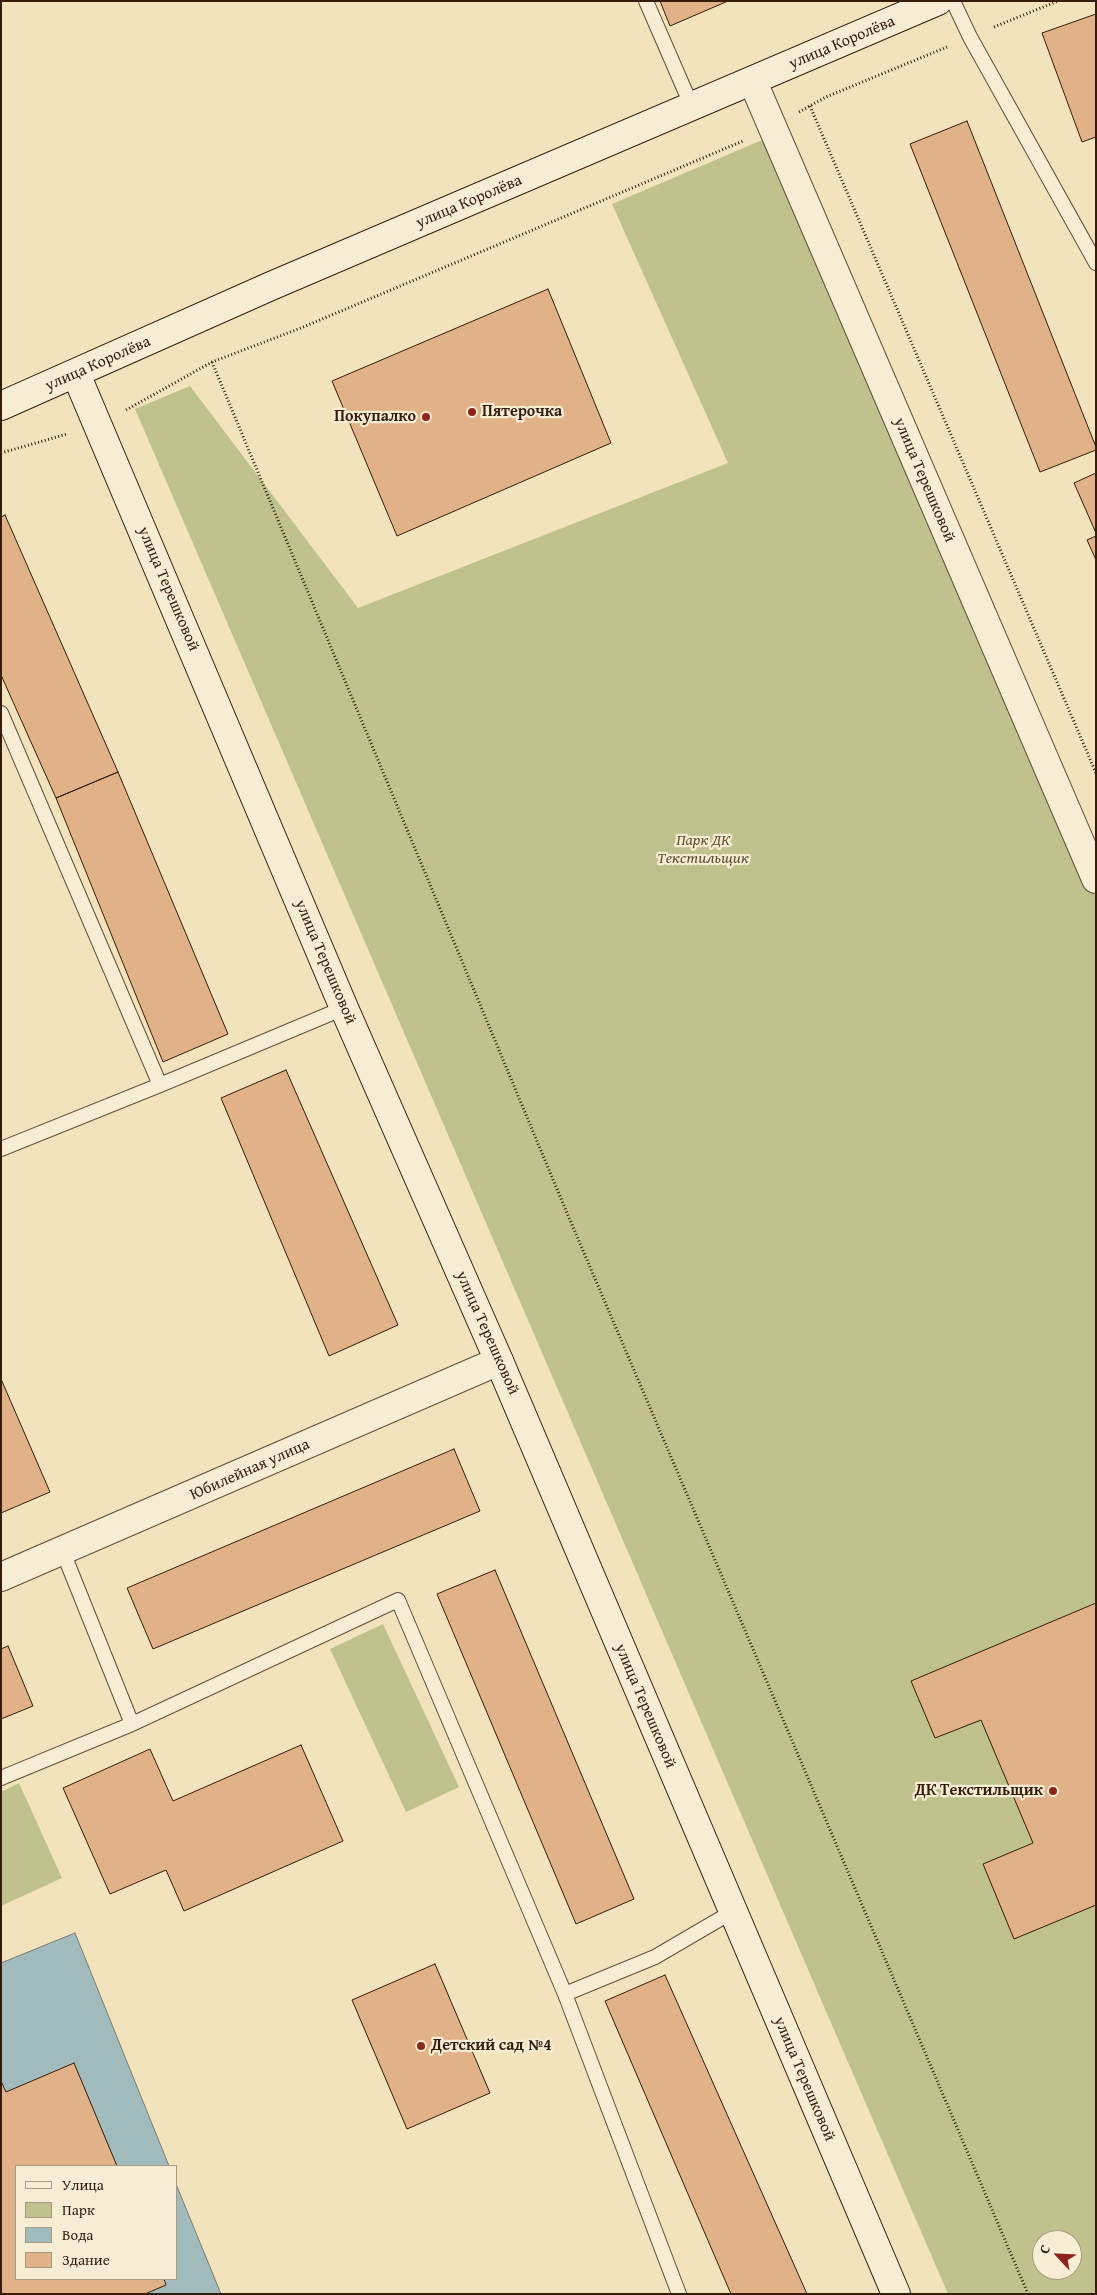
<!DOCTYPE html>
<html>
<head>
<meta charset="utf-8">
<style>
  body { margin:0 }
  #map { position:relative; width:1097px; height:2295px; overflow:hidden; background:#f2e3bd; font-family:"Gentium Book Plus",serif }
  canvas { display:block }
  .frame { position:absolute; inset:0; border:2px solid #351d0a; pointer-events:none }
  .legend { position:absolute; left:15px; top:2165px; width:162px; height:115px; box-sizing:border-box; background:#f7edd4; border:1px solid #a99a83; margin:0; padding:6px 9px; list-style:none; font-size:15px; color:#351d0a }
  .legend li { display:flex; align-items:center; gap:10px; height:25px }
  .legend b { width:25px; border:1px solid #a99a83 }
  .north { position:absolute; left:1032px; top:2230px; width:50px; height:50px; box-sizing:border-box; background:#f7edd4; border:1px solid #a99a83; border-radius:50%; rotate:295deg; font-size:14px; font-weight:700; line-height:20px; text-align:center; color:#351d0a }
  .north::after { content:''; display:block; margin:auto; width:18px; height:22px; background:#8f2418; clip-path:polygon(50% 0,100% 100%,50% 72%,0 100%) }
</style>
</head>
<body>
<div id="map">
<canvas width="1097" height="2295"></canvas>
<div class="frame"></div>
<ul class="legend">
<li><b style="height:6px;background:#f7edd4"></b>Улица</li>
<li><b style="height:14px;background:#bfc28d"></b>Парк</li>
<li><b style="height:14px;background:#a2bbbd"></b>Вода</li>
<li><b style="height:14px;background:#e1b188"></b>Здание</li>
</ul>
<div class="north">С</div>
</div>
<script>
const ctx = document.querySelector('canvas').getContext('2d');
ctx.lineJoin = 'round';
function fill(path, color) { ctx.fillStyle = color; ctx.fill(path, 'evenodd'); }
const shape = rows => new Path2D(rows.map(r => 'M' + r).join(''));
function trace(path, color, width, dash) { ctx.strokeStyle = color; ctx.lineWidth = width; ctx.lineCap = dash ? 'butt' : 'round'; ctx.setLineDash(dash || []); ctx.stroke(path); }
function drawText(font, color, halo, rows, align = 'center') {
  ctx.font = font + ' "Gentium Book Plus",serif'; ctx.lineWidth = 4.5; ctx.setLineDash([]); ctx.textBaseline = 'middle'; ctx.strokeStyle = halo; ctx.fillStyle = color; for (const [text, x, y, turn = 0] of rows) {
    ctx.save(); ctx.translate(x, y); ctx.rotate((+turn || 0) * Math.PI / 180); ctx.textAlign = isNaN(turn) ? turn : align; if (halo) ctx.strokeText(text, 0, 0); ctx.fillText(text, 0, 0); ctx.restore();
  }
}
const green = shape([
  [774,135,1096,887,1096,2294,948,2294,135,409,190,386,358,608,728,463,612,204],
  [1042,2240,1072,2240,1072,2270,1042,2270],
  [383,1624,459,1787,406,1812,330,1649],
  [19,1783,62,1878,1,1906,1,1792]
]);
const water = shape([
  [75,1933,169,2166,16,2166,16,2279,176,2279,176,2184,221,2294,1,2294,1,1963,75,1933]
]);
const building = shape([
  [660,1,728,1,670,26,660,1],
  [1096,14,1096,137,1082,142,1042,33,1096,14],
  [967,121,1096,447,1096,450,1040,472,910,144,967,121],
  [548,289,611,443,397,536,332,381,548,289],
  [1096,473,1096,533,1074,483,1096,473],
  [5,515,118,772,56,798,1,675,1,517,5,515],
  [1096,536,1096,560,1087,540,1096,536],
  [118,772,228,1034,163,1062,56,798,118,772],
  [286,1070,398,1325,329,1356,221,1098,286,1070],
  [1,1379,50,1492,1,1513,1,1379],
  [454,1449,480,1511,153,1649,127,1588,454,1449],
  [495,1570,634,1899,576,1924,437,1594,495,1570],
  [1096,1603,1096,1905,1014,1939,983,1864,1033,1843,981,1720,935,1738,911,1681,1096,1603],
  [8,1646,33,1706,1,1719,1,1649,8,1646],
  [301,1745,343,1841,184,1911,166,1870,110,1894,63,1788,150,1749,173,1801,301,1745],
  [435,1964,490,2093,407,2129,352,2000,435,1964],
  [665,1975,807,2294,731,2294,605,2001,665,1975],
  [74,2063,117,2166,16,2166,16,2279,164,2279,166,2285,145,2294,1,2294,1,2081,6,2092,74,2063]
]);
const path = shape([
  [994,27,1058,1],
  [810,106,1096,773],
  [799,112,826,97,947,47],
  [212,362,567,1213,1028,2294],
  [126,410,212,362,301,328,743,141],
  [1,453,67,434]
]);
const lane = shape([
  [646,1,692,107],
  [953,1,970,37,1096,263],
  [1,713,160,1085,344,1008],
  [1,1149,160,1085],
  [63,1552,132,1724],
  [1,1778,132,1724,398,1600,565,1994,679,2294],
  [565,1994,655,1957,732,1912]
]);
const street = shape([
  [753,82,1096,879],
  [1,1577,499,1361]
]);
const secondary = shape([
  [76,374,344,1008,499,1361,896,2294],
  [1,406,271,286,938,1]
]);
const markers = [
  [472,412,5,"#8f2418"],
  [426,417,5,"#8f2418"],
  [1053,1791,5,"#8f2418"],
  [421,2046,5,"#8f2418"]
];
const streetNames = [
  ["улица Королёва",842,43,-23],
  ["улица Королёва",469,202,-23],
  ["улица Королёва",98,364,-24],
  ["улица Терешковой",924,480,67],
  ["улица Терешковой",168,589,67],
  ["улица Терешковой",325,962,67],
  ["улица Терешковой",487,1333,66],
  ["Юбилейная улица",250,1470,-24],
  ["улица Терешковой",645,1706,67],
  ["улица Терешковой",804,2079,67]
];
const poiNames = [
  ["Пятерочка",482,412],
  ["Покупалко",416,417,"right"],
  ["ДК Текстильщик",1043,1791,"right"],
  ["Детский сад №4",431,2046]
];
const parkNames = [
  ["Парк ДК",703,841],
  ["Текстильщик",703,859]
];
fill(green, '#bfc28d');
fill(water, '#a2bbbd');
trace(water, '#767c75', 1);
fill(building, '#e1b188');
trace(building, '#351d0a', 1);
trace(lane, '#644e37', 16);
trace(street, '#644e37', 30);
trace(secondary, '#351d0a', 30);
trace(path, '#351d0a', 3, [1, 2.5]);
trace(lane, '#f7edd4', 14);
trace(street, '#f7edd4', 28);
trace(secondary, '#f7edd4', 28);
for (const [x, y, r, color] of markers) { const dot = new Path2D(); dot.arc(x, y, r, 0, 2 * Math.PI); ctx.fillStyle = color; ctx.fill(dot); trace(dot, '#f7edd4', 2); }
drawText('16px', '#351d0a', '#f7edd4', streetNames);
drawText('bold 16px', '#351d0a', '#f7edd4', poiNames, 'left');
drawText('italic 16px', '#5e4f31', '#f7edd4', parkNames);
</script>
</body>
</html>
